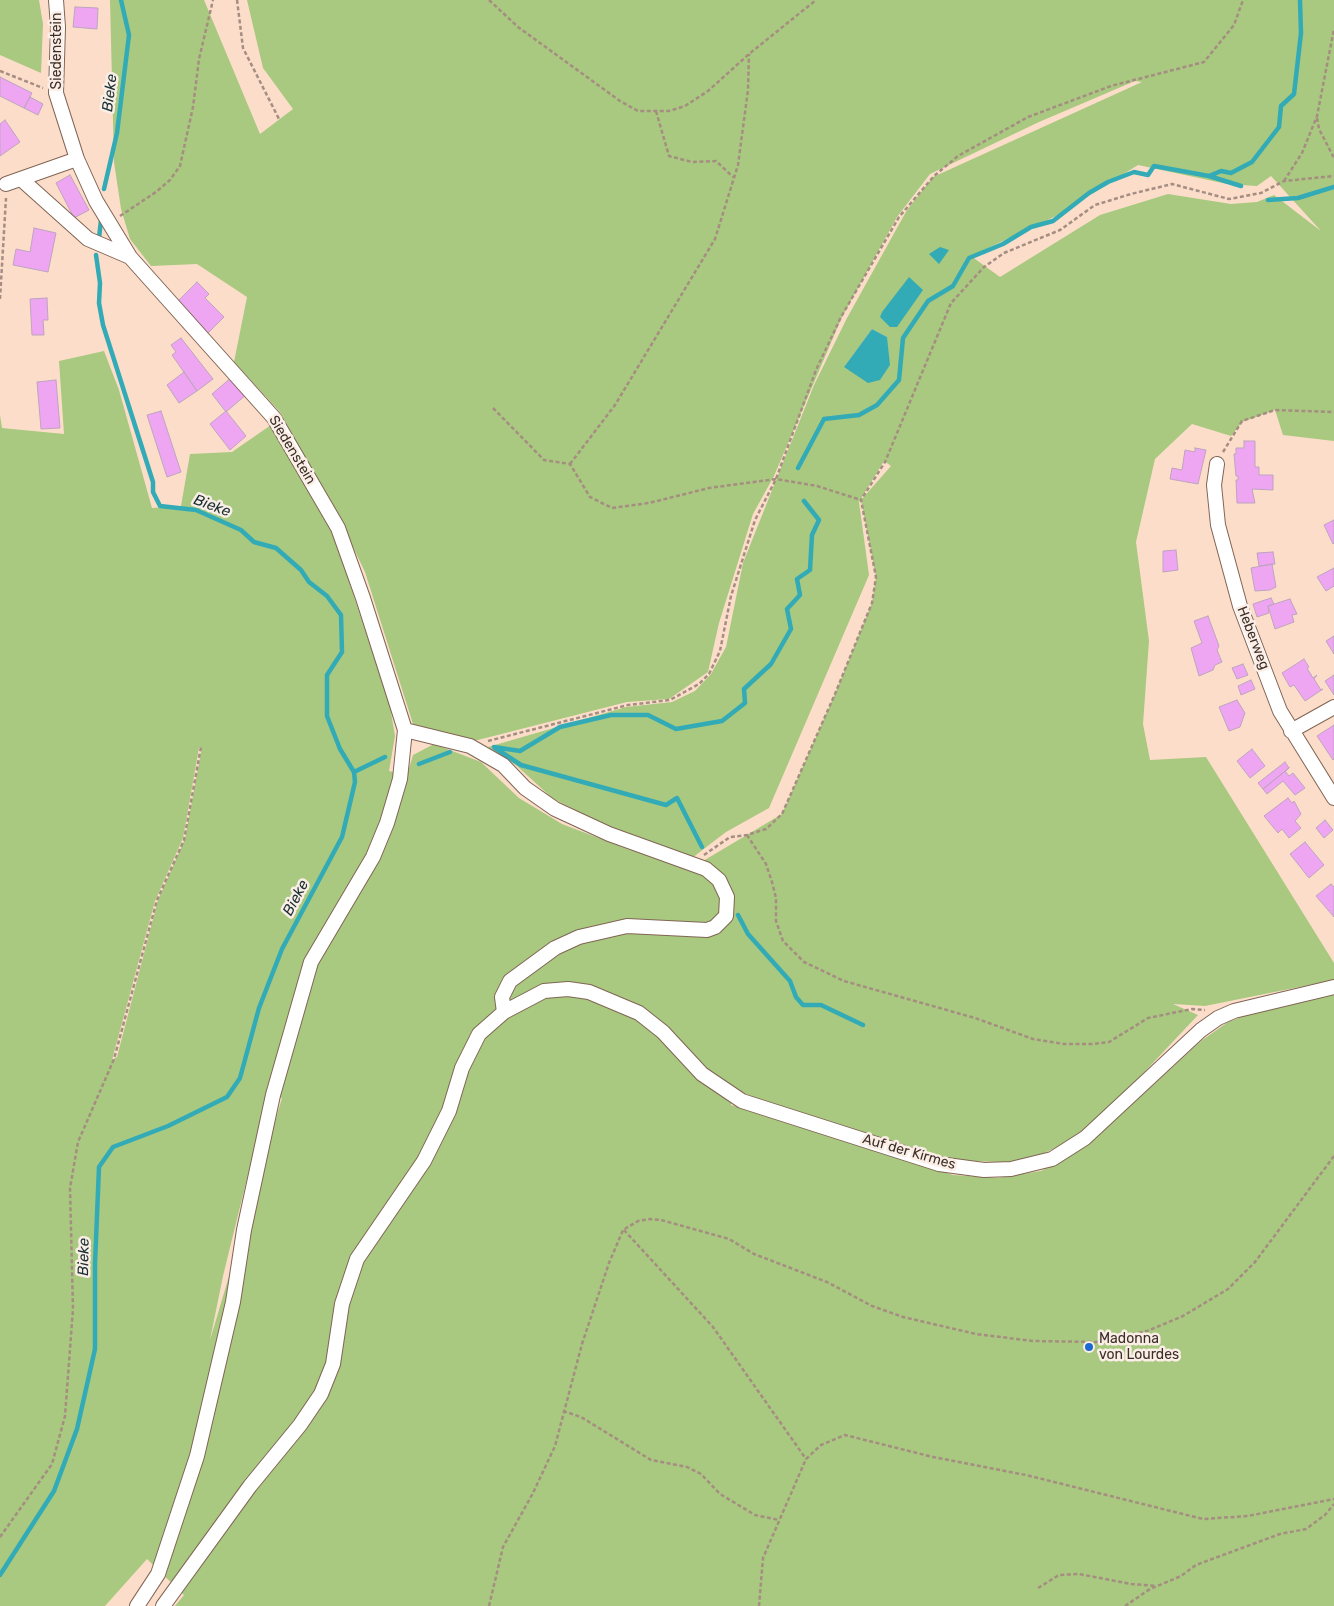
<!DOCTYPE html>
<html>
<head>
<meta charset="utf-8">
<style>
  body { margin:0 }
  canvas { display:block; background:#fcddca }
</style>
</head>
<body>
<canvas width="1334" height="1606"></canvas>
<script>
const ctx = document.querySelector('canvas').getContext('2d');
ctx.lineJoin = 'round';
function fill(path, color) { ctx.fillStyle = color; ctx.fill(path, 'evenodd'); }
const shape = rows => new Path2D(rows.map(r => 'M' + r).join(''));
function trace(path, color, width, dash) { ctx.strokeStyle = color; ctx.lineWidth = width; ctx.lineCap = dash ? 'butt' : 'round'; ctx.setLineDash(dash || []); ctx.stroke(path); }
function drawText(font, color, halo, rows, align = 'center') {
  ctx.font = font + ' Rubik,sans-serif'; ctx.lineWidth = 5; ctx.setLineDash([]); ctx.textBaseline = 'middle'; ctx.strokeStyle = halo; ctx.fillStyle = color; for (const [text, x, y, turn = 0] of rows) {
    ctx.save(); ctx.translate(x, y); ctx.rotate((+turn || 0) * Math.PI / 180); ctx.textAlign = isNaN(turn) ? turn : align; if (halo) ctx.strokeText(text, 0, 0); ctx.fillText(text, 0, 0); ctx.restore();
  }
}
const green = shape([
  [0,0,39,0,43,24,41,73,0,55],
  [110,0,204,0,260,134,293,109,263,68,247,0,1334,0,1334,441,1283,435,1275,410,1242,422,1231,436,1192,424,1155,459,1136,542,1149,641,1143,724,1150,760,1206,757,1334,963,1334,980,1205,1006,1173,1004,1198,1015,1119,1099,1072,1139,1025,1163,952,1160,768,1103,732,1088,731,1105,953,1175,998,1178,1041,1171,1088,1145,1201,1041,1228,1022,1270,1007,1334,994,1334,1606,175,1606,184,1595,147,1559,105,1606,0,1606,0,415,2,428,64,434,59,361,104,351,119,390,152,508,181,506,190,454,232,452,271,425,331,527,390,706,395,736,389,771,407,775,413,755,434,744,481,762,519,798,562,824,630,850,693,867,782,814,835,694,872,603,876,577,861,500,891,466,884,461,859,502,869,575,769,808,726,832,692,858,612,829,552,798,517,766,488,747,626,707,672,702,695,691,711,674,726,647,743,563,814,385,847,318,907,210,933,177,1142,82,1135,81,1039,122,930,174,897,217,842,317,774,476,753,514,719,623,708,672,669,699,627,702,470,742,413,724,365,572,342,524,280,412,234,362,247,297,197,264,151,266,130,239,121,209,114,162],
  [1138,165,1227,184,1257,186,1271,176,1321,231,1274,195,1257,202,1231,204,1168,194,1100,215,1000,277,971,256,1058,215],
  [872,329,887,337,844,367,867,336],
  [202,747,185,839,158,900,117,1057,112,1060,155,901,183,838,199,748],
  [267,1097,282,1098,210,1340,223,1276]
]);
const water = shape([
  [940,247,949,250,939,264,929,254],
  [909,277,923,290,897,327,890,327,880,317,882,312],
  [872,329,887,337,890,365,880,380,868,383,844,367]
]);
const stream = shape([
  [1209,176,1221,171,1231,173,1252,162,1279,127,1281,106,1294,94,1301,33,1300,0],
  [104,189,117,133,129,35,121,0],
  [1268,200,1298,198,1334,187],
  [99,238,101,220],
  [798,468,824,419,859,415,877,405,899,380,903,338,928,301,953,286,969,258,1003,244,1031,227,1053,221,1089,193,1108,182,1134,172,1148,175,1154,166,1209,176,1241,186],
  [494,747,520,751,560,727,611,715,648,715,676,729,722,721,745,703,744,689,771,664,791,629,787,609,800,595,797,579,810,570,812,535,819,520,804,501],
  [495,748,521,765,666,805,677,798,702,847],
  [419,764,450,752],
  [354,772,385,757],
  [738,915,748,934,790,981,796,997,803,1005,821,1005,863,1025],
  [0,1575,54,1491,77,1429,95,1349,95,1264,99,1167,113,1147,168,1126,227,1097,240,1078,259,1008,282,949,342,837,355,782,354,772,340,749,327,716,327,675,342,652,341,615,327,596,309,582,301,570,276,548,254,542,241,530,196,510,160,506,153,492,153,482,103,325,99,303,100,283,96,255]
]);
const building = shape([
  [75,7,98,8,97,29,73,27,75,7],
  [0,77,32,93,24,108,0,96,0,77],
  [30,97,43,104,38,115,24,108,30,97],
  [5,120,20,142,0,156,0,124,5,120],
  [70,175,89,210,74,218,56,183,70,175],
  [34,228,56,233,48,272,13,265,16,249,30,252,34,228],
  [197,282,209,294,205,298,224,317,208,333,178,301,197,282],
  [47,298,48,320,43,320,44,335,32,335,30,299,47,298],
  [181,338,213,379,197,391,172,355,176,352,171,345,181,338],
  [184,372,197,391,179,403,167,385,184,372],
  [232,377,247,394,226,412,212,394,232,377],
  [56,380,60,428,41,429,37,382,56,380],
  [161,411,181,472,167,477,147,415,161,411],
  [226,411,246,436,230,450,210,424,226,411],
  [1244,441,1255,441,1255,467,1259,467,1259,475,1273,475,1273,490,1252,489,1255,503,1237,503,1236,480,1238,480,1238,476,1236,476,1234,454,1236,454,1236,448,1244,448,1244,441],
  [1195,448,1206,450,1198,484,1170,479,1172,468,1182,470,1185,450,1195,452,1195,448],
  [1334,520,1334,543,1333,544,1324,525,1334,520],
  [1176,550,1178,570,1163,572,1163,551,1176,550],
  [1273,552,1275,564,1259,566,1257,553,1273,552],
  [1272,564,1276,587,1270,590,1255,591,1251,568,1272,564],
  [1334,568,1334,586,1326,591,1317,577,1334,568],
  [1271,598,1274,604,1268,606,1269,613,1257,617,1253,604,1271,598],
  [1290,599,1297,614,1292,615,1294,622,1275,629,1268,606,1290,599],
  [1208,616,1219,646,1217,650,1222,662,1215,665,1213,670,1199,676,1191,648,1202,643,1194,621,1208,616],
  [1334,636,1334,654,1326,641,1334,636],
  [1304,659,1309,667,1307,668,1313,678,1317,675,1314,679,1321,690,1323,689,1305,701,1294,685,1290,687,1282,673,1304,659],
  [1243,664,1248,675,1237,679,1232,668,1243,664],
  [1334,675,1334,695,1325,681,1334,675],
  [1251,680,1255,689,1241,695,1238,686,1251,680],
  [1237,700,1245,713,1240,727,1229,731,1219,707,1237,700],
  [1334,725,1334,759,1333,760,1317,736,1334,725],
  [1252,749,1265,766,1250,778,1237,761,1252,749],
  [1285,762,1289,768,1263,789,1258,783,1285,762],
  [1289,768,1285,771,1289,776,1293,773,1305,788,1295,795,1283,781,1267,794,1263,789,1289,768],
  [1288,798,1292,803,1294,801,1301,814,1295,821,1301,828,1289,838,1282,829,1278,833,1264,816,1288,798],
  [1325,820,1333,830,1324,838,1316,828,1325,820],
  [1305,842,1324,865,1309,878,1290,854,1305,842],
  [1331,884,1334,887,1334,917,1316,896,1331,884]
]);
const path = shape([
  [237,0,243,48,279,119],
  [489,0,518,27,620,101,638,111,669,111,685,106,708,91,749,54,816,0],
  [0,71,43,88],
  [656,111,669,156,692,162,716,161,733,177],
  [1317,118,1319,129,1334,158],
  [1284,181,1302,153,1317,116,1334,29],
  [120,216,156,192,170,180,180,166,193,107,199,59,213,0],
  [0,299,6,198],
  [493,408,544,460,570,464,590,497,612,508,649,503,709,488,776,479,817,486,861,500],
  [1223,452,1242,421,1275,410,1334,412],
  [570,464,615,405,715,239,738,165,748,90,749,54],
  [488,741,628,705,670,700,699,684,709,674,720,651,731,596,755,520,776,479,816,370,841,317,899,217,934,176,958,156,1028,117,1111,86,1204,62,1234,25,1243,0],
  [747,835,766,864,772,882,776,898,776,921,783,941,804,962,844,981,975,1018,1033,1039,1064,1044,1092,1044,1109,1042,1148,1018,1192,1009,1205,1010],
  [704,855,730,837,747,835,766,829,782,814,835,694,872,603,876,577,861,500,885,462,951,303,984,267,1004,253,1060,230,1095,205,1131,194,1172,184,1229,199,1261,193,1284,181,1334,176],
  [624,1230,713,1327,806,1459],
  [563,1411,581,1417,651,1460,687,1467,701,1474,720,1494,755,1515,779,1520],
  [0,1537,52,1464,65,1416,73,1309,70,1188,78,1142,114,1059,157,900,184,840,201,747],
  [1038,1588,1059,1575,1079,1574,1131,1584,1156,1586],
  [489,1606,503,1547,533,1493,555,1446,582,1344,609,1263,623,1230,638,1221,650,1219,661,1220,729,1239,754,1254,827,1282,872,1306,903,1317,976,1334,1033,1341,1096,1342,1147,1331,1183,1316,1228,1289,1255,1262,1334,1156],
  [759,1606,763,1558,806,1459,821,1445,845,1435,933,1457,1026,1475,1203,1519,1248,1516,1334,1499],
  [1125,1606,1150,1589,1181,1576,1196,1565,1280,1534,1306,1529,1325,1515,1334,1504]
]);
const street = shape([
  [56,0,58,27,56,93,77,159,96,201,130,257,274,418,338,528,363,598,405,730,400,779,387,823,373,857,311,962,273,1095,244,1230,233,1302,197,1456,158,1574,137,1606],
  [21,179,88,239,130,257],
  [6,184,77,159],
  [1217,464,1214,485,1218,525,1240,606,1280,711,1334,798],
  [405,730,470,746,503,765,525,788,555,809,609,834,706,869,719,880,727,897,726,916,715,927,707,930,627,926,579,937,555,948,510,981,502,997,504,1012],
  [1291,731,1334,707],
  [163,1606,250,1486,300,1425,321,1394,333,1364,342,1304,357,1259,424,1161,449,1111,462,1068,479,1034,504,1012,544,991,568,989,589,992,639,1013,663,1032,702,1074,742,1101,939,1164,984,1170,1011,1169,1052,1159,1085,1138,1201,1030,1218,1018,1234,1011,1334,987]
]);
const markers = [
  [1089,1347,5,"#1d69d3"]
];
const streetNames = [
  ["Siedenstein",57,51,-90],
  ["Siedenstein",292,450,59],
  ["Heberweg",1253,638,69],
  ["Auf der Kirmes",909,1152,16]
];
const poiNames = [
  ["Madonna",1099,1339],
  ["von Lourdes",1099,1355]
];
const waterNames = [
  ["Bieke",110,93,-83],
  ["Bieke",212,506,20],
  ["Bieke",296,898,-62],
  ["Bieke",84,1257,-89]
];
fill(green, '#a8c97f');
fill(water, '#33abb7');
trace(stream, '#33abb7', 4.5);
fill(building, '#efa6f2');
trace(building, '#bca5bd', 1);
trace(street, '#806555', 16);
trace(path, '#a58e81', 2.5, [4, 2.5]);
trace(street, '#fff', 14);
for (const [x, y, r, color] of markers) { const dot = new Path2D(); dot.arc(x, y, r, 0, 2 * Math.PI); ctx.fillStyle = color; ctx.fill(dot); trace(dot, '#fbeee7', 2); }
drawText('14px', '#3a2e27', '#fbeee7', streetNames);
drawText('14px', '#3a2e27', '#fbeee7', poiNames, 'left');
drawText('italic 15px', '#173033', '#fbeee7', waterNames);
</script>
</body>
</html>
